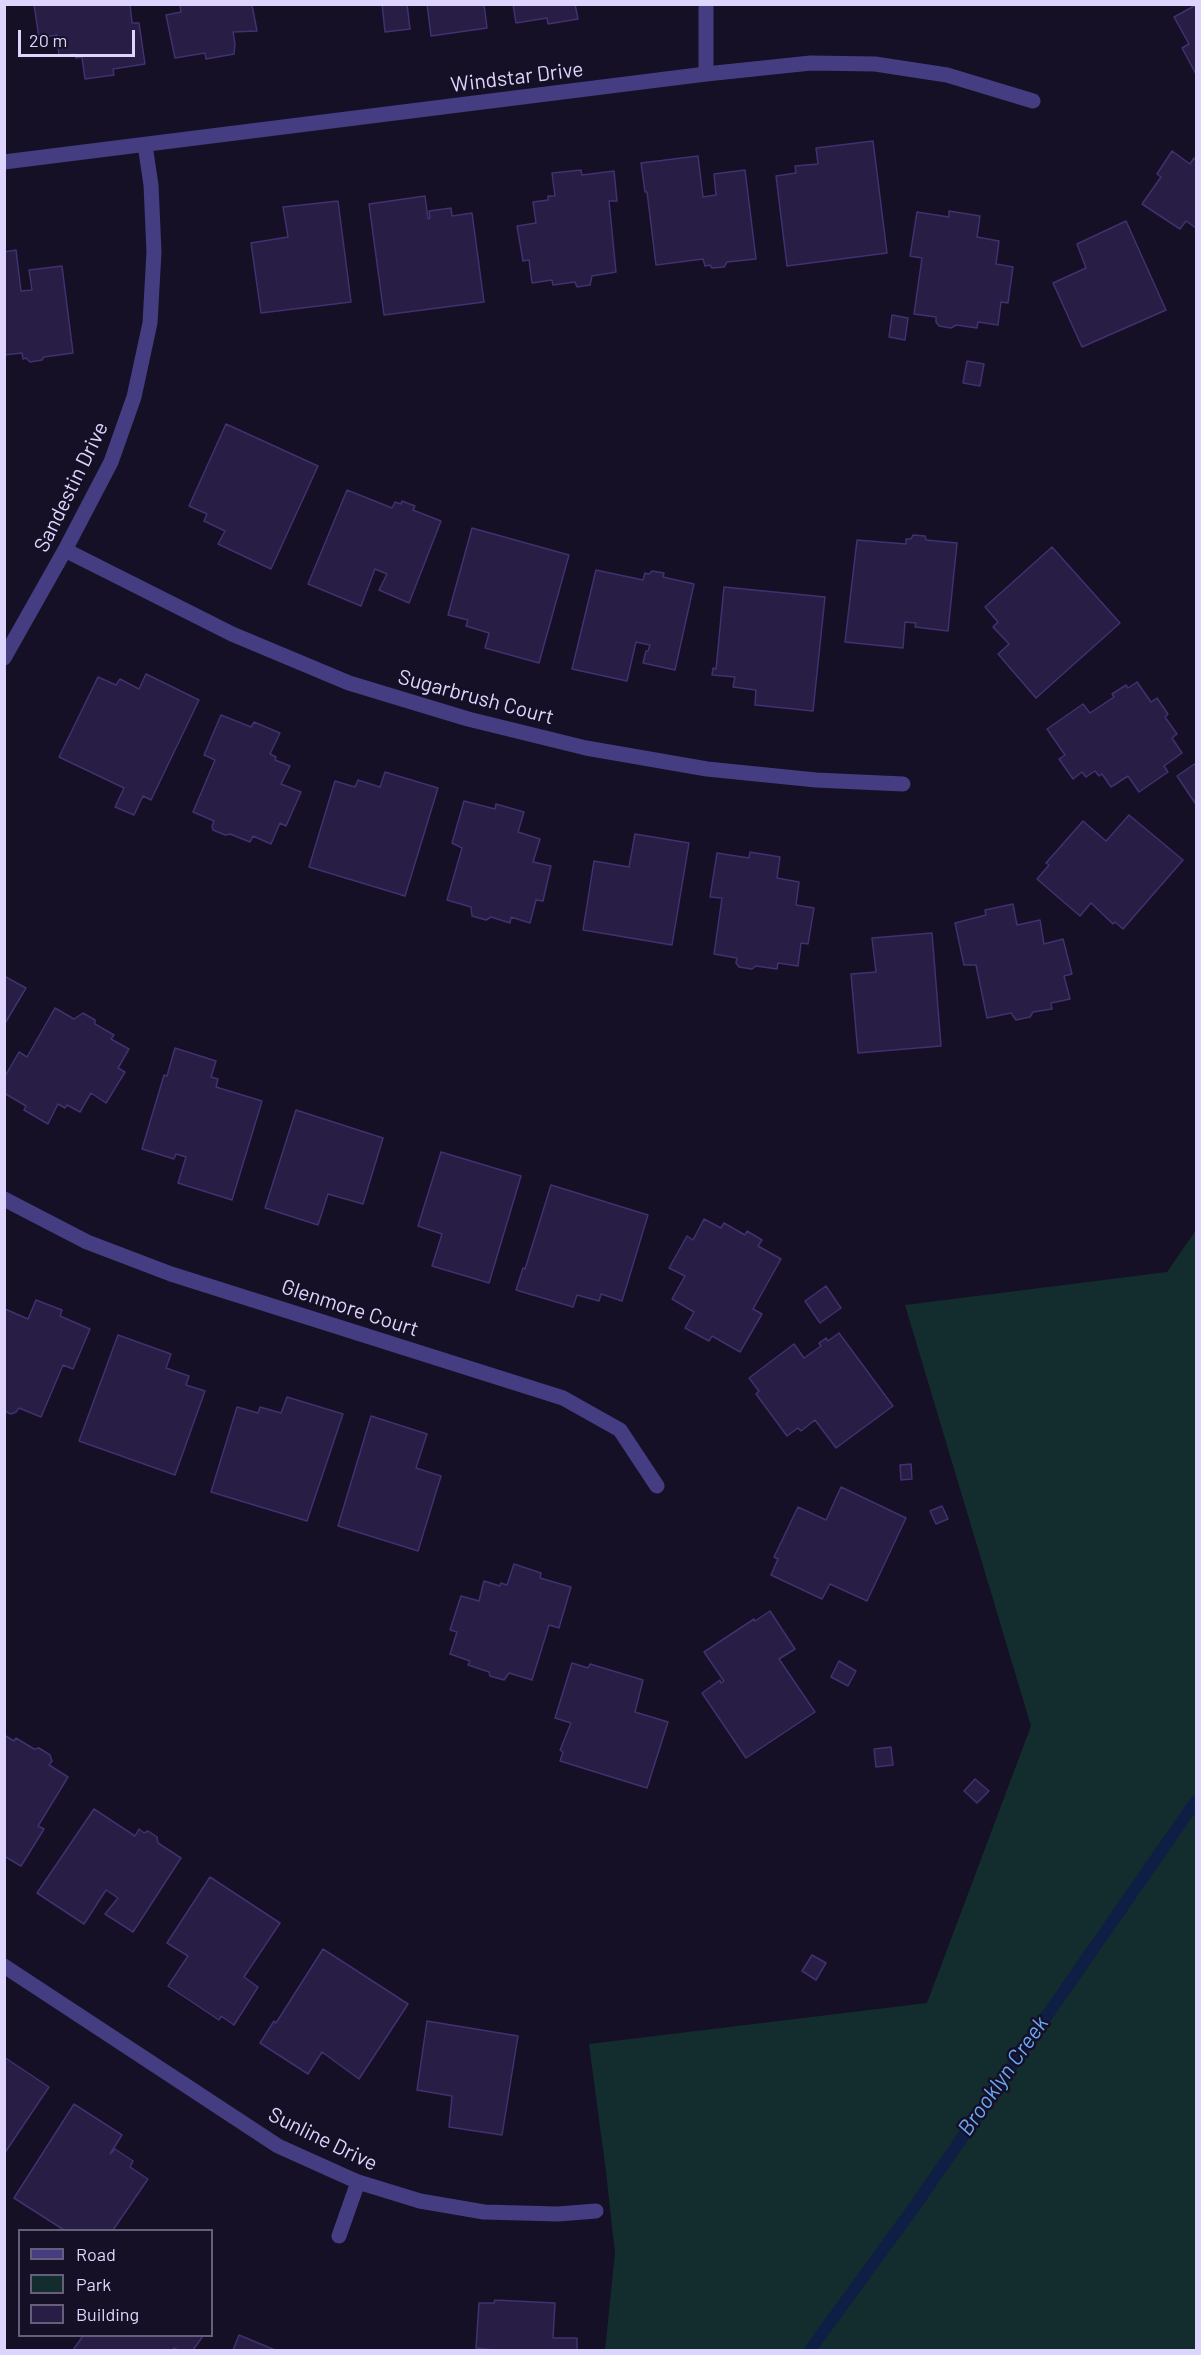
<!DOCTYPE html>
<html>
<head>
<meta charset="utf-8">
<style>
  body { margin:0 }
  #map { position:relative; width:1201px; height:2355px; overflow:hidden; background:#151025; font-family:Barlow,sans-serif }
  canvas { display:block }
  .frame { position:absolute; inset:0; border:6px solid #ddd5fd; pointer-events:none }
  .legend { position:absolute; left:18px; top:2229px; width:195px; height:108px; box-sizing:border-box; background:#151025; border:2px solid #655f7b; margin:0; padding:8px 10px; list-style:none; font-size:18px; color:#ddd5fd }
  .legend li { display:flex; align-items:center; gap:12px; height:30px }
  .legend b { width:30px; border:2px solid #655f7b }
  .scale { position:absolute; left:18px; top:30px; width:117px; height:27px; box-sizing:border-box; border:3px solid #ddd5fd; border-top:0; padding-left:8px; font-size:18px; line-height:21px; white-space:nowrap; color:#ddd5fd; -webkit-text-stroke:4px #151025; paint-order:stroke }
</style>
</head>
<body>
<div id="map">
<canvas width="1201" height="2355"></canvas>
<div class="frame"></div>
<ul class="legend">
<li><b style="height:8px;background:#453d82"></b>Road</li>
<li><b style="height:16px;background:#132d2e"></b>Park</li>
<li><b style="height:16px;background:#281d45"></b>Building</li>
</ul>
<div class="scale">20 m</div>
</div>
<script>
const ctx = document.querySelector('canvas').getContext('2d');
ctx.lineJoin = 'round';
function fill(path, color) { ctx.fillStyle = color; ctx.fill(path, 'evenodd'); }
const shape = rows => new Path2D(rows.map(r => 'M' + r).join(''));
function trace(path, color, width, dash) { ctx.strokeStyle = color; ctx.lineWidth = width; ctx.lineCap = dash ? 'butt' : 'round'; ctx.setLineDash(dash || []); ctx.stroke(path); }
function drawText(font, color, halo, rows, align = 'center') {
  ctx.font = font + ' Barlow,sans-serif'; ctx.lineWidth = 5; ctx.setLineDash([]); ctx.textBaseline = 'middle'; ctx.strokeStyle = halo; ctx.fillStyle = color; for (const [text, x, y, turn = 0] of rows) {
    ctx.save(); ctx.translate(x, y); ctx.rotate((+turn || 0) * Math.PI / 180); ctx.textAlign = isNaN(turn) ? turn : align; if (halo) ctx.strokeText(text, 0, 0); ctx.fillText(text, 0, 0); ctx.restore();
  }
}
const green = shape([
  [1196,1230,1196,2350,605,2350,615,2253,606,2172,589,2044,927,2003,1031,1726,905,1305,1167,1272]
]);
const stream = shape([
  [810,2350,912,2210,1196,1801]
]);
const building = shape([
  [34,4,130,4,132,23,139,23,145,64,113,69,114,75,85,79,82,57,76,58,75,54,59,56,57,35,39,38,34,4],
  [180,4,256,4,252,5,257,31,233,32,235,44,234,54,206,59,205,53,175,58,166,15,181,12,180,4],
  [382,4,407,4,410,29,385,32,382,4],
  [427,4,484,4,487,28,431,36,427,4],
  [513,4,575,4,578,19,548,24,547,18,516,23,513,4],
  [1196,5,1196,74,1182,48,1189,44,1174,17,1196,5],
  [873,141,887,253,787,266,776,176,796,173,795,166,818,164,816,148,873,141],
  [1172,151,1190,164,1194,158,1196,160,1196,228,1186,221,1180,229,1142,204,1161,177,1157,174,1172,151],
  [698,156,703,197,716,195,714,174,745,170,756,259,727,262,724,267,712,268,710,265,705,266,703,259,656,265,647,192,645,192,641,163,698,156],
  [581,170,582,175,614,171,617,201,609,201,616,272,592,276,590,285,577,287,575,282,553,285,552,280,532,283,529,260,523,261,517,226,536,223,533,202,548,200,548,196,555,196,552,173,581,170],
  [425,196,428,219,430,218,429,211,451,208,452,216,472,213,484,302,384,315,369,204,425,196],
  [338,201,351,302,261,313,251,243,288,237,283,207,338,201],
  [949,211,980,216,977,237,999,241,996,264,1013,267,1008,303,1001,302,998,325,978,322,977,328,956,325,951,328,939,326,936,322,936,317,914,314,922,258,910,256,917,212,949,217,949,211],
  [1126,221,1166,310,1082,347,1053,283,1086,268,1077,244,1126,221],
  [16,250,21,291,32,290,29,270,62,266,73,353,44,357,42,360,30,362,26,358,23,359,22,353,4,355,4,252,16,250],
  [892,315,908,318,905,340,889,337,892,315],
  [967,361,984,364,980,386,963,383,967,361],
  [226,424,318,466,271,569,218,544,225,531,204,521,207,514,189,506,226,424],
  [347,490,392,508,395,502,401,504,402,501,415,506,413,510,441,521,409,603,379,590,387,574,375,569,361,606,308,584,347,490],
  [472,528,569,555,539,663,485,648,489,633,466,626,468,620,448,615,472,528],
  [913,535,925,536,926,540,957,543,948,631,915,627,916,623,905,622,903,648,845,642,857,540,906,544,906,539,911,539,913,535],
  [1052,547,1120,623,1036,698,998,654,1009,644,993,627,998,622,985,607,1052,547],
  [596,570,643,580,645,573,649,574,652,571,664,573,663,577,694,584,675,670,643,663,646,651,648,651,650,645,636,642,627,681,572,669,596,570],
  [724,587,825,597,813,711,755,705,756,690,733,687,735,677,712,675,713,668,716,669,724,587],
  [146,674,199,700,151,800,143,796,134,815,115,807,124,788,59,757,98,677,116,685,120,679,139,689,146,674],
  [1137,682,1151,702,1157,698,1168,714,1165,717,1177,734,1172,738,1182,753,1164,766,1168,772,1139,792,1128,776,1111,787,1102,774,1099,776,1095,771,1086,777,1082,772,1073,779,1059,759,1065,755,1047,729,1083,704,1090,713,1114,697,1112,694,1126,685,1128,688,1137,682],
  [221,715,251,727,254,722,280,733,270,754,276,757,275,760,290,766,281,784,301,792,286,826,280,823,271,844,253,836,250,842,230,834,225,835,213,830,212,826,214,821,193,812,215,760,204,755,221,715],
  [1196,763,1196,802,1195,803,1177,776,1196,763],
  [385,772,438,788,405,896,309,867,335,781,355,787,358,780,380,787,385,772],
  [464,801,495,809,496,804,524,812,518,832,540,839,533,862,551,866,543,901,536,900,530,923,511,917,510,923,491,917,486,920,472,916,471,907,447,900,462,848,452,843,464,801],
  [1129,815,1183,860,1123,929,1115,922,1113,924,1091,903,1080,916,1037,879,1049,865,1046,863,1083,821,1106,841,1129,815],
  [635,834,689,843,672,945,583,930,594,861,629,867,635,834],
  [750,852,780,857,777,878,799,882,796,905,814,908,808,944,801,943,798,966,778,963,777,969,756,966,752,969,739,967,736,963,737,958,714,954,722,898,710,897,717,853,749,858,750,852],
  [1013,904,1017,925,1040,920,1044,944,1063,939,1072,974,1064,976,1070,999,1051,1003,1052,1009,1033,1012,1030,1017,1016,1020,1011,1013,987,1018,976,965,964,965,955,923,986,915,985,910,1013,904],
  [932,933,941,1046,858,1053,851,974,876,972,872,938,932,933],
  [4,976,26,988,4,1025,4,976],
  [55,1008,74,1019,83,1013,95,1020,95,1024,114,1035,111,1039,129,1049,118,1068,125,1072,106,1103,91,1093,80,1112,67,1105,65,1108,58,1104,48,1124,24,1110,26,1106,4,1093,4,1078,19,1052,27,1057,55,1008],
  [175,1048,216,1061,211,1077,218,1079,216,1087,262,1101,232,1200,178,1183,186,1157,176,1154,174,1159,142,1149,164,1075,167,1076,175,1048],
  [296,1110,383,1138,363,1204,328,1194,318,1225,265,1208,296,1110],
  [441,1152,521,1176,489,1283,432,1266,442,1234,418,1226,441,1152],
  [551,1185,648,1215,622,1301,601,1294,599,1301,577,1295,573,1307,516,1290,523,1268,525,1269,551,1185],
  [704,1219,721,1228,724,1223,745,1235,747,1231,762,1240,758,1246,781,1259,753,1309,762,1314,740,1352,712,1336,709,1341,685,1328,694,1312,672,1299,685,1276,669,1268,687,1236,693,1240,704,1219],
  [826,1286,841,1308,820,1323,805,1301,826,1286],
  [36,1300,62,1310,60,1316,90,1329,73,1369,63,1365,41,1417,19,1408,16,1412,11,1414,4,1411,4,1311,5,1309,28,1319,36,1300],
  [839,1333,893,1406,836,1448,815,1420,801,1431,798,1428,787,1436,756,1394,759,1391,749,1378,794,1344,804,1358,821,1346,819,1343,826,1338,828,1341,839,1333],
  [118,1335,171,1354,166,1368,189,1376,186,1385,205,1391,175,1475,79,1441,118,1335],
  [287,1397,343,1414,307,1521,211,1492,237,1407,258,1413,260,1407,281,1413,287,1397],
  [371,1416,427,1434,416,1468,441,1476,418,1551,338,1526,371,1416],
  [911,1464,912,1479,901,1480,900,1465,911,1464],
  [841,1487,906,1518,867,1601,830,1584,822,1599,771,1575,778,1559,774,1557,798,1507,826,1520,841,1487],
  [942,1506,948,1519,936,1524,930,1511,942,1506],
  [514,1564,541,1573,540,1578,571,1587,559,1628,549,1625,532,1680,509,1673,504,1680,490,1676,489,1672,468,1665,470,1661,450,1654,457,1632,450,1630,461,1596,479,1601,484,1581,500,1586,501,1583,507,1585,514,1564],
  [770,1611,795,1649,779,1659,815,1712,746,1758,702,1693,720,1680,721,1683,724,1681,704,1652,754,1619,755,1621,770,1611],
  [839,1661,856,1671,848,1686,831,1677,839,1661],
  [572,1663,588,1668,590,1664,643,1680,635,1712,668,1722,647,1788,560,1761,563,1752,560,1750,571,1723,555,1718,572,1663],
  [4,1735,14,1741,16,1738,34,1749,39,1748,50,1755,52,1761,49,1765,68,1777,38,1826,44,1829,21,1866,4,1856,4,1735],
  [891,1747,893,1765,876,1767,874,1749,891,1747],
  [975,1779,989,1791,977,1803,964,1791,975,1779],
  [94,1809,135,1836,139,1829,144,1833,148,1831,157,1837,158,1843,181,1858,133,1932,105,1914,118,1898,106,1890,84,1924,37,1893,94,1809],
  [210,1877,280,1923,244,1977,258,1987,234,2025,221,2016,219,2020,168,1986,188,1956,167,1943,210,1877],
  [323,1949,408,2004,359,2079,322,2052,308,2074,260,2043,274,2021,276,2023,323,1949],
  [812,1955,826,1963,816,1980,802,1971,812,1955],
  [427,2021,518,2036,502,2135,449,2127,452,2096,417,2090,427,2021],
  [4,2057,49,2087,4,2154,4,2057],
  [74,2104,122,2135,110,2154,115,2149,133,2161,130,2167,148,2179,113,2230,64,2230,14,2198,74,2104],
  [495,2300,555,2303,553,2338,577,2338,577,2350,494,2350,476,2348,479,2303,494,2303,495,2300],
  [239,2335,275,2350,233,2350,239,2335],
  [83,2336,203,2336,193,2350,178,2350,174,2348,172,2350,73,2350,83,2336]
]);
const minor = shape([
  [706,74,706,4],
  [4,162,706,74,811,63,875,64,947,75,1033,101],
  [65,550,232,634,349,683,468,719,586,748,707,769,816,780,903,784],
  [4,658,65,550,111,462,134,397,150,323,154,252,151,185,145,145],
  [4,1199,87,1242,171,1274,563,1398,620,1430,657,1486],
  [4,1966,278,2146,358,2182,420,2201,484,2212,558,2214,596,2211],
  [339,2236,358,2182]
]);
const streetNames = [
  ["Windstar Drive",517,77,-7],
  ["Sandestin Drive",71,487,-64],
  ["Sugarbrush Court",476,697,15],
  ["Glenmore Court",350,1308,18],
  ["Sunline Drive",323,2139,26]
];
const waterNames = [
  ["Brooklyn Creek",1003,2076,-55]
];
fill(green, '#132d2e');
trace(stream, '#0e1e45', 12);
fill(building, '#281d45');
trace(building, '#423070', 1.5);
trace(minor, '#453d82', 15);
drawText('21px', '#ddd5fd', '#151025', streetNames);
drawText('italic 22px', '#68a9f9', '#151025', waterNames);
</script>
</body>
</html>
